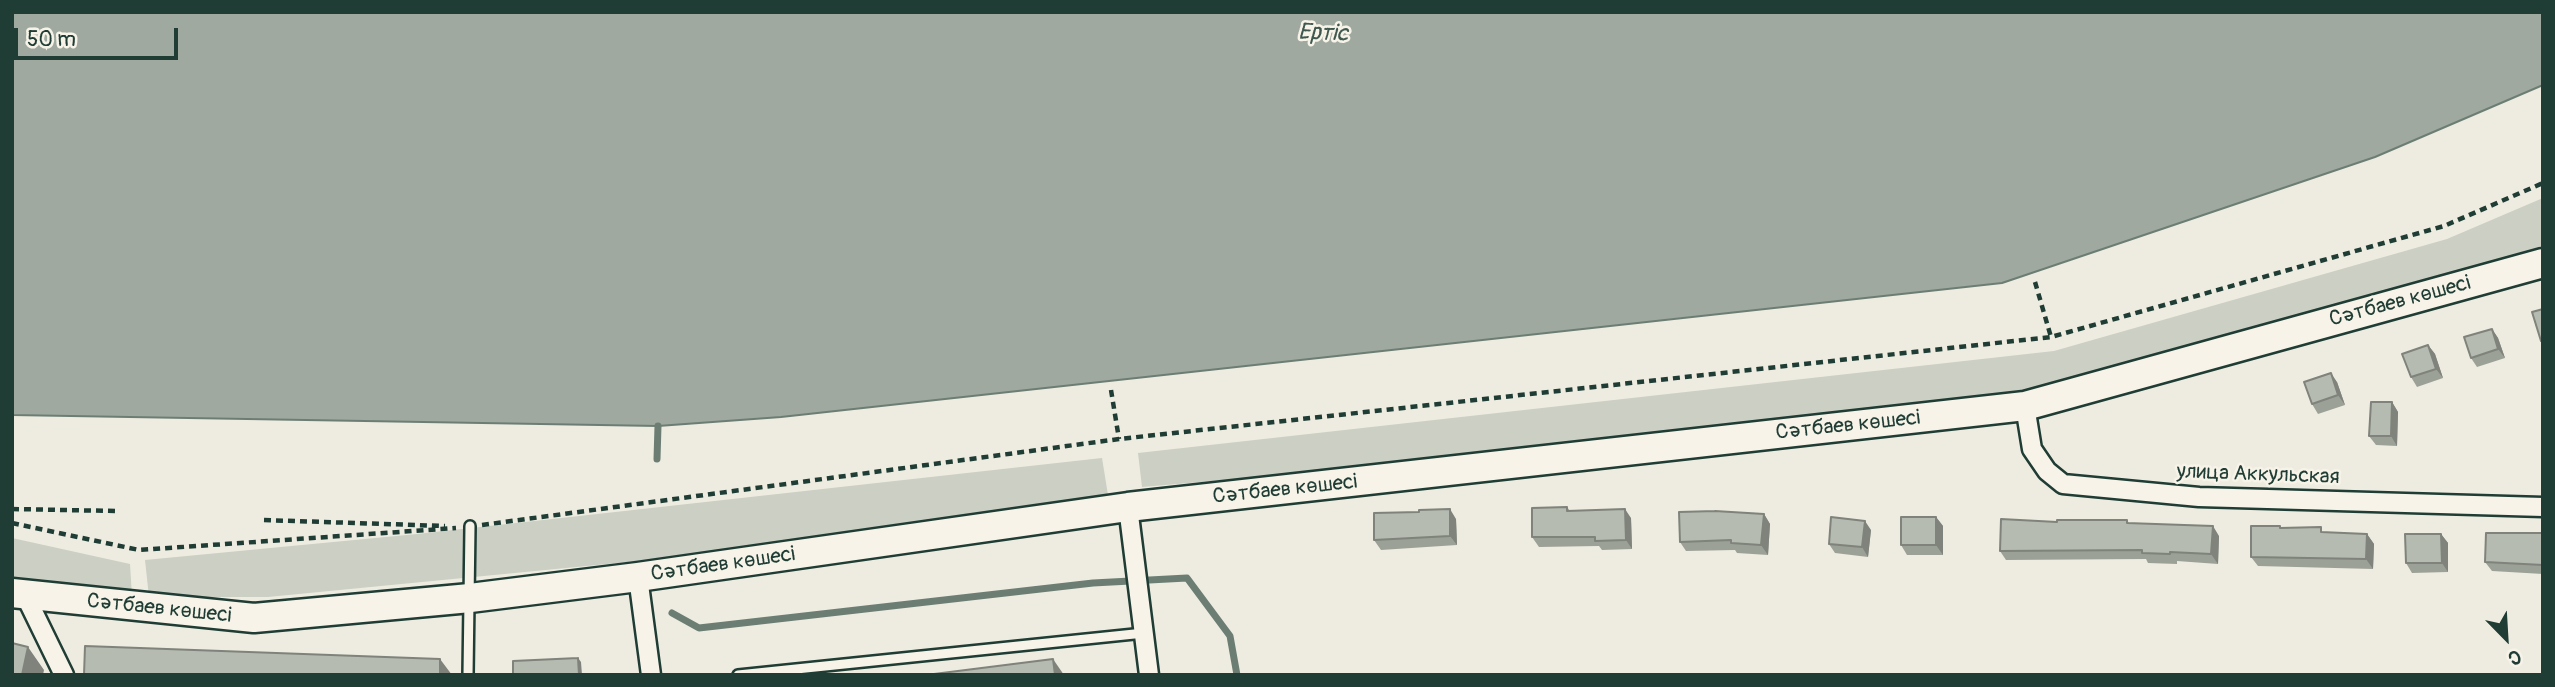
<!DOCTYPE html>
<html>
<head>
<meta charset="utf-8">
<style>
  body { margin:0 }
  #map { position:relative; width:2555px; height:687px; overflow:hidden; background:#eeece1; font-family:Pangolin,sans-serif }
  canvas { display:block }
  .frame { position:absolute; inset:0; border:14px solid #1f3d34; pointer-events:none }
  .north { position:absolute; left:2471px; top:603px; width:70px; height:70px; -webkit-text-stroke:5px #f7f3e8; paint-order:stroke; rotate:156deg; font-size:19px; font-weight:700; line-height:28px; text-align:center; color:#1f3d34 }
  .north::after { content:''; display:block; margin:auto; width:24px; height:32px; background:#1f3d34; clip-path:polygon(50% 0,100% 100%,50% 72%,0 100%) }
  .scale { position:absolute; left:14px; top:28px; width:164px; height:32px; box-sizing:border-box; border:4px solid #1f3d34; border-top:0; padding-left:9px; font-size:21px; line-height:24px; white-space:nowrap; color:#1f3d34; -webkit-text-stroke:5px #f7f3e8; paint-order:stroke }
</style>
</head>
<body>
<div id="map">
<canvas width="2555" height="687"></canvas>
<div class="frame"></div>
<div class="north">С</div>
<div class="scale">50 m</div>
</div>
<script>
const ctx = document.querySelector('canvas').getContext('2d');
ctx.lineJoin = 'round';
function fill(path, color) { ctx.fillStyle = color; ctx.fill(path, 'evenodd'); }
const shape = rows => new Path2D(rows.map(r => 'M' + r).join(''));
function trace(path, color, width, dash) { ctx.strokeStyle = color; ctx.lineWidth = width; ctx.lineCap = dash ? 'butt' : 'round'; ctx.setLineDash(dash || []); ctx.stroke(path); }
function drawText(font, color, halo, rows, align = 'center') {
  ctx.font = font + ' Pangolin,sans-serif'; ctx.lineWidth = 5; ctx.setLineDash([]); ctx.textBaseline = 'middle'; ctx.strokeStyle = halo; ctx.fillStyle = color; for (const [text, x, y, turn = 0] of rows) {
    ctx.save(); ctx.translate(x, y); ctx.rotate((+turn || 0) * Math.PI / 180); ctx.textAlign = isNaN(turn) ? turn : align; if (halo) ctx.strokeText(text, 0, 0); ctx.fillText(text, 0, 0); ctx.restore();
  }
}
const green = shape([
  [2543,198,2543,249,2111,375,1862,426,1142,487,1138,453,2054,351,2447,239],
  [1102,458,1108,495,638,561,268,597,149,597,145,560,417,534],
  [12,538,130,564,132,596,12,580]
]);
const water = shape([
  [12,12,2543,12,2543,85,2375,157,2002,283,781,417,658,426,12,415,12,12]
]);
const stream = shape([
  [657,459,658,426],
  [672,613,699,628,1093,583,1187,578,1230,636,1237,675]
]);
const path = shape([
  [2035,282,2051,337],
  [1111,390,1119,439],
  [12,509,116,511],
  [264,520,445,526],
  [12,523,139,550,456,528],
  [482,525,1119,439,2051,337,2444,226,2543,183]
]);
const lane = shape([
  [468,675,470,526],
  [738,675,1144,633]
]);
const street = shape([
  [2025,406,2032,449,2047,471,2063,484,2199,497,2543,507],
  [1128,507,1149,675],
  [638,577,651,675],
  [25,595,64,675]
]);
const primary = shape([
  [12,593,254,618,470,598,638,577,1128,507,2025,406,2543,263]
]);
const wall = shape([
  [2492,329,2498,338,2505,358,2477,367,2471,358],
  [2428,345,2435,354,2443,378,2417,387,2411,377],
  [2337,382,2345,405,2318,414,2312,404],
  [2392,402,2398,412,2397,446,2376,445,2369,436],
  [1567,507,1570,511,1631,518,1632,549,1602,550,1599,546,1539,547,1532,537],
  [1764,514,1770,524,1768,555,1737,553,1735,550,1686,551,1680,542],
  [1936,517,1943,526,1943,555,1907,555,1901,545],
  [1456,519,1457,545,1381,550,1374,540],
  [2127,520,2129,523,2219,536,2218,564,2177,561,2177,564,2148,563,2146,559,2006,560,2000,551,2057,522],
  [2280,526,2282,528,2325,532,2367,534,2374,544,2373,569,2258,566,2251,557],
  [1871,530,1868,557,1835,553,1829,544],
  [2543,533,2543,574,2492,571,2485,562],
  [2441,534,2448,543,2448,572,2412,573,2406,563]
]);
const shadedWall = shape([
  [2492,329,2498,338,2505,358,2498,349],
  [2428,345,2435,354,2443,378,2436,369],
  [2331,373,2337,382,2345,405,2338,395],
  [2392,402,2398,412,2397,446,2391,436],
  [1450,509,1456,519,1457,545,1450,536],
  [1625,509,1631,518,1632,549,1626,540],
  [1764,514,1770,524,1768,555,1761,545],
  [1936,517,1943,526,1943,555,1936,545],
  [1865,521,1871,530,1868,557,1862,547],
  [2213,526,2219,536,2218,564,2211,554],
  [2367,534,2374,544,2373,569,2366,559],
  [2441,534,2448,543,2448,572,2442,563],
  [28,647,44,670,43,675,22,675],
  [578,658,581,662,582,675,579,675],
  [440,659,452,675,440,675],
  [1053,659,1064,675,1055,675]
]);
const building = shape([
  [2543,309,2543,340,2541,341,2532,312,2543,309],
  [2492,329,2498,349,2471,358,2464,337,2492,329],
  [2428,345,2436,369,2411,377,2402,354,2428,345],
  [2331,373,2338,395,2312,404,2304,382,2331,373],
  [2371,402,2392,402,2391,436,2369,436,2371,402],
  [1567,507,1567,511,1625,509,1626,540,1595,541,1595,537,1532,537,1532,508,1567,507],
  [1450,509,1450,536,1374,540,1374,513,1419,512,1419,510,1450,509],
  [1715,511,1764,514,1761,545,1731,543,1731,540,1680,542,1679,512,1715,511],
  [1831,517,1865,521,1862,547,1829,544,1831,517],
  [1901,517,1936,517,1936,545,1901,545,1901,517],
  [2001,519,2057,522,2057,520,2127,520,2127,523,2213,526,2211,554,2170,552,2170,554,2142,553,2142,550,2000,551,2001,519],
  [2251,526,2280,526,2280,528,2321,527,2321,532,2367,534,2366,559,2251,557,2251,526],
  [2486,533,2543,533,2543,565,2485,562,2486,533],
  [2405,534,2441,534,2442,563,2406,563,2405,534],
  [12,643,28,647,22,675,12,675,12,643],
  [85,646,440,659,440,675,84,675,85,646],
  [578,658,579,675,513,675,513,661,578,658],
  [1053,659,1055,675,926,675,1053,659]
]);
const streetNames = [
  ["Сәтбаев көшесі",2400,302,-15],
  ["Сәтбаев көшесі",1848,426,-6],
  ["улица Аккульская",2258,475,2],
  ["Сәтбаев көшесі",1285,490,-6],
  ["Сәтбаев көшесі",723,565,-8],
  ["Сәтбаев көшесі",159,609,6]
];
const waterNames = [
  ["Ертіс",1323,34,2]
];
fill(green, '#cccfc4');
fill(water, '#9fa99f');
trace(water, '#6c7e74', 2);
trace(stream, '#6c7e74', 7);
trace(lane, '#1f3d34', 14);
trace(street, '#1f3d34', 23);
trace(primary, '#1f3d34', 33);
trace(path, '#1f3d34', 4.5, [7, 5]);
trace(lane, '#f7f3e8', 9);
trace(street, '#f7f3e8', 18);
trace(primary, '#f7f3e8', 28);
fill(wall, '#9ca197');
fill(shadedWall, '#7f837b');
fill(building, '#b5bbb0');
trace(building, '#7f837b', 2);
drawText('21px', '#1f3d34', '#f7f3e8', streetNames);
drawText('italic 23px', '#3f584f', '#f7f3e8', waterNames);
</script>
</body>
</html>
